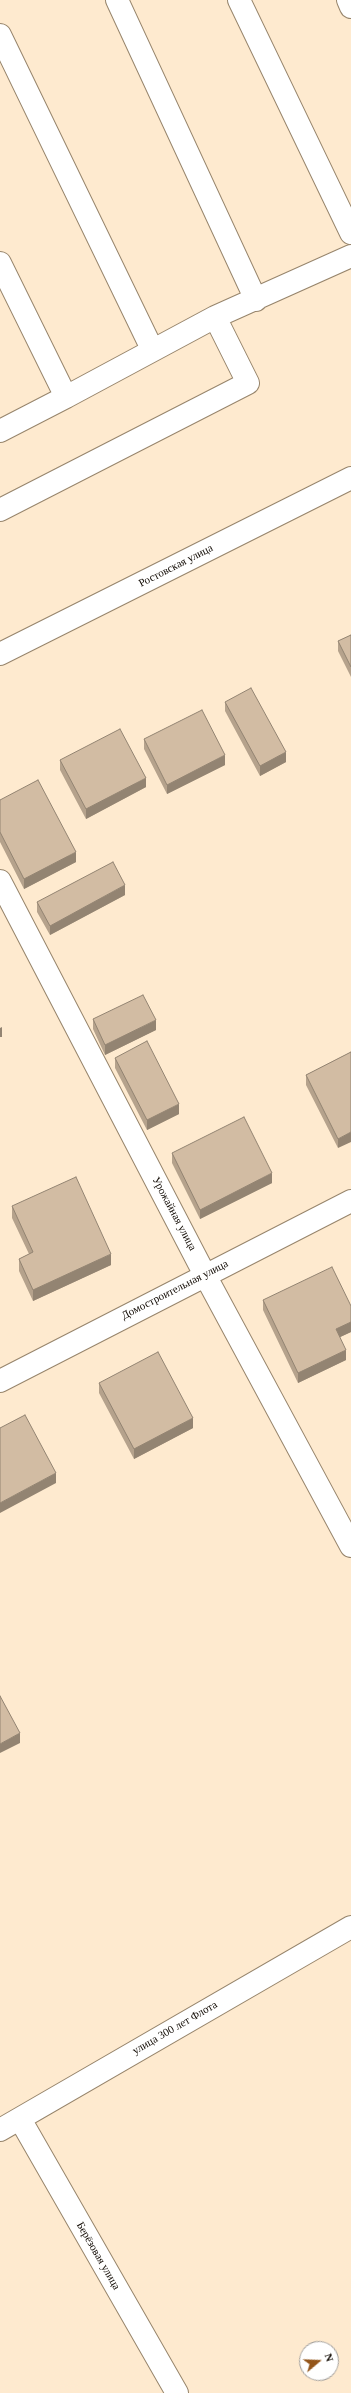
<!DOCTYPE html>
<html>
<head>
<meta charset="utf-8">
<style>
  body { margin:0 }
  #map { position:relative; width:351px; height:2393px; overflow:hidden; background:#feeacf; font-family:Georgia,serif }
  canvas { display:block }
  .north { position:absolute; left:299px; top:2341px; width:40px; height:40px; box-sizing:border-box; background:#fff; border:1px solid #a09d9a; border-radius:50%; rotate:71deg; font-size:11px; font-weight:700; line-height:16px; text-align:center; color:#110a03 }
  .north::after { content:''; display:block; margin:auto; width:14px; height:18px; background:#93551a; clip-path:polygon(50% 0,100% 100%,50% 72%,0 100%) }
</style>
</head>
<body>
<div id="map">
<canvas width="351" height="2393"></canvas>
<div class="north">N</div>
</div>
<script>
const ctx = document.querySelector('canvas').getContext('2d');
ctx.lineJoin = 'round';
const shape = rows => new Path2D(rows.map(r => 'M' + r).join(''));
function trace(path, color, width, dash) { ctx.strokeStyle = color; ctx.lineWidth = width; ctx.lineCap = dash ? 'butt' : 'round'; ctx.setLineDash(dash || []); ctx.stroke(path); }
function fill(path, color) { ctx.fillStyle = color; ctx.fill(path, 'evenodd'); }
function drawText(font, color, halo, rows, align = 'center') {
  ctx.font = font + ' Georgia,serif'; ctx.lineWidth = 3; ctx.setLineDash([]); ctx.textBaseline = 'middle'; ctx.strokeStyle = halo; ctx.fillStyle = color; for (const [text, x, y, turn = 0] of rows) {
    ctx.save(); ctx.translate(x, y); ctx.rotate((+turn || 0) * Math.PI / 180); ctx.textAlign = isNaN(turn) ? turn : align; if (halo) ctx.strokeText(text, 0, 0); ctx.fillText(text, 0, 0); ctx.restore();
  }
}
const minor = shape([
  [117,0,256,300],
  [239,0,351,233],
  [348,0,351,7],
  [0,35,152,349],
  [0,263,66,397,0,431],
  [66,397,215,317,351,256],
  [0,510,248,383,215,317],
  [0,654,351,478],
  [0,881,205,1275,351,1546],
  [0,1381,351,1201],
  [20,2119,177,2393],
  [0,2130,351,1927]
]);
const wall = shape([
  [351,635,351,677,338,651,338,641],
  [225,702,286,762,260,776,225,711],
  [144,739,225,765,167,794,144,749],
  [60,760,146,787,86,819,60,770],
  [0,800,76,862,24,889,0,842],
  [125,895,50,935,37,912,37,902],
  [93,1019,156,1030,105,1055,93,1029],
  [351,1052,338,1148,306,1085,306,1075],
  [115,1058,179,1114,147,1130,115,1068],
  [172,1153,272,1183,200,1219,172,1163],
  [12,1206,111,1265,33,1301,19,1271,19,1259,29,1254,12,1218],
  [263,1300,351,1306,351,1332,340,1337,346,1360,298,1383,263,1310],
  [99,1383,193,1428,134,1459,99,1393]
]);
const shadedWall = shape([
  [286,752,286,762,260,776,260,766],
  [225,755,225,765,167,794,167,785],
  [146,778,146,787,86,819,86,809],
  [76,852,76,862,24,889,24,879],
  [125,885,125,895,50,935,50,926],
  [156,1020,156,1030,105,1055,105,1045],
  [2,1027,2,1037,0,1037,0,1028],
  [179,1104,179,1114,147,1130,147,1120],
  [351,1132,351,1142,338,1148,338,1139],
  [272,1173,272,1183,200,1219,200,1210],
  [111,1254,111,1265,33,1301,33,1290],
  [351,1322,351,1332,336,1339,336,1329],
  [346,1350,346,1360,298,1383,298,1373],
  [193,1418,193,1428,134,1459,134,1449],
  [56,1473,56,1483,0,1513,0,1503],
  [20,1733,20,1743,0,1753,0,1744]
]);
const building = shape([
  [351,635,351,667,338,641,351,635],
  [251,688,286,752,260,766,225,702,251,688],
  [202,710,225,755,167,785,144,739,202,710],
  [120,729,146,778,86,809,60,760,120,729],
  [38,780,76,852,24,879,0,832,0,800,38,780],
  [113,862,125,885,50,926,37,902,113,862],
  [143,995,156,1020,105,1045,93,1019,143,995],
  [147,1041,179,1104,147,1120,115,1058,147,1041],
  [351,1052,351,1132,338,1139,306,1075,351,1052],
  [244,1117,272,1173,200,1210,172,1153,244,1117],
  [76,1177,111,1254,33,1290,19,1259,33,1252,12,1206,76,1177],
  [332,1267,351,1306,351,1322,336,1329,346,1350,298,1373,263,1300,332,1267],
  [158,1352,193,1418,134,1449,99,1383,158,1352],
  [25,1415,56,1473,0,1503,0,1428,25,1415],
  [0,1696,20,1733,0,1744,0,1696]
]);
const streetNames = [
  ["Ростовская улица",176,566,-27],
  ["Урожайная улица",174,1214,62],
  ["Домостроительная улица",175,1290,-27],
  ["улица 300 лет Флота",175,2028,-30],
  ["Берёзовая улица",98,2256,60]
];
trace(minor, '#97856c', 24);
trace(minor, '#fff', 22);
fill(wall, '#b5a28c');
fill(shadedWall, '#938472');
fill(building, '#d2bca3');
trace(building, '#938472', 1);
drawText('11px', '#110a03', '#fff', streetNames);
</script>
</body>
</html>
